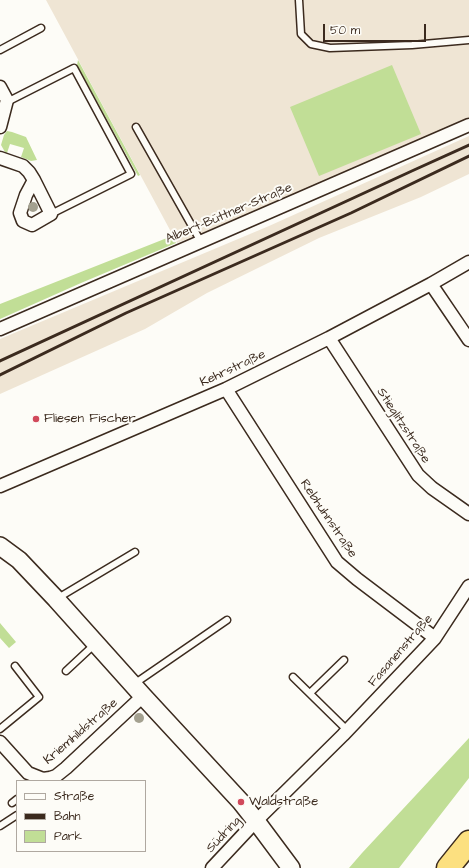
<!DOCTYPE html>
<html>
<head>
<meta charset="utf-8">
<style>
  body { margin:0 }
  #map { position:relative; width:469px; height:868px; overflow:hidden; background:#fdfcf7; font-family:"Architects Daughter",sans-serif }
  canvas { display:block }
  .legend { position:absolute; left:16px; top:780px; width:130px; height:72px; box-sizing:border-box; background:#fdfcf7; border:1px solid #afa8a0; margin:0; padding:5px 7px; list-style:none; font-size:12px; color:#3b2a1e }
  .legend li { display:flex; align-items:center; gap:8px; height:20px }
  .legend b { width:20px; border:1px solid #afa8a0 }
  .scale { position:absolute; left:323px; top:24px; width:103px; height:18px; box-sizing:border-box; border:2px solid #3b2a1e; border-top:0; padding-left:5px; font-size:12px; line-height:14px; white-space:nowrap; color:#3b2a1e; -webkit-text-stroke:3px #fdfcf7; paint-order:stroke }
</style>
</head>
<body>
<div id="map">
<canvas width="469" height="868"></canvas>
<ul class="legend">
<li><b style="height:5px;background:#fdfcf7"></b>Straße</li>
<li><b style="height:5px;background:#3b2a1e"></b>Bahn</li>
<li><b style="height:11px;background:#c1de96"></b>Park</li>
</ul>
<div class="scale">50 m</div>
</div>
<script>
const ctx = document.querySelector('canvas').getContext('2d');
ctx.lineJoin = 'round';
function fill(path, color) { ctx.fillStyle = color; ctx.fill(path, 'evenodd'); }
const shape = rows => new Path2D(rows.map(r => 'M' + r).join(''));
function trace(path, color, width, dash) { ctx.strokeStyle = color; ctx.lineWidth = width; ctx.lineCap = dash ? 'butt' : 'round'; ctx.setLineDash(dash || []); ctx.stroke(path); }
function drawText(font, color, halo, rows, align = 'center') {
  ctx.font = font + ' "Architects Daughter",sans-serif'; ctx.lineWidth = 4; ctx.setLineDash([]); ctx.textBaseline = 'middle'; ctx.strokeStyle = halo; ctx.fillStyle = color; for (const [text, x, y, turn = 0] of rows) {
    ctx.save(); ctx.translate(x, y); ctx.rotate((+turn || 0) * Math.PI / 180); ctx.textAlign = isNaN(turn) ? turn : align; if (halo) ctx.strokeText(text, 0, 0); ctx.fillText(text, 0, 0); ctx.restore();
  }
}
const built = shape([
  [46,0,469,0,469,122,377,164,177,243],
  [469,136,469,174,421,197,319,238,207,293,145,329,0,394,0,339,269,226]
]);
const green = shape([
  [78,60,140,175,138,176,77,65],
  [392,65,421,134,319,176,290,107],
  [7,131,12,132,26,137,37,160,31,161,21,157,24,148,10,144,7,153,5,152,1,145,4,135],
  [172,236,176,243,81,283,0,319,0,304],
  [0,623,16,642,9,648,0,638],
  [469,738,469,778,399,868,349,868,362,853]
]);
const lane = shape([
  [299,0,301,34,311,44,330,48,412,45,469,40],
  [0,50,41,28],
  [7,102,74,68,131,174,51,214],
  [136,127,201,242],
  [58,598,135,552],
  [66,671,95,644],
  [293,677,348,731],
  [134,684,227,620],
  [310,693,344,660],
  [0,729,39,697,15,666],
  [12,803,17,799],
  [0,826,17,815]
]);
const street = shape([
  [0,87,7,100,0,127],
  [0,158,23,166,29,172,34,180,51,214,32,225,23,221,20,213,26,195,34,180],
  [431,284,469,340],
  [0,329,469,125],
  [329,338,418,475,432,488,469,514],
  [226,389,337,562,357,579,435,638],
  [0,486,226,389,329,338,431,284,469,262],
  [0,742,28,773,43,779,50,778,56,776,66,768,143,696],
  [212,868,256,821,343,735,435,638,469,586]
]);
const secondary = shape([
  [0,546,19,560,56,599,143,696,241,802,256,821,291,868]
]);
const highway = shape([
  [448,868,469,842]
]);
const rail = shape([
  [0,361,414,170,469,145],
  [0,375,126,313,351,213,469,156]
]);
const trees = [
  [33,207],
  [139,718]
];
const markers = [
  [36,419,4,"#d1495b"],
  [241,802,4,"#d1495b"]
];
const streetNames = [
  ["Albert-Büttner-Straße",229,214,-23],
  ["Kehrstraße",233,369,-25],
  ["Stieglitzstraße",403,426,57],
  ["Rebhuhnstraße",328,519,56],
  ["Fasanenstraße",401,651,-49],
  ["Kriemhildstraße",81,732,-41],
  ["Südring",224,835,-47]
];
const poiNames = [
  ["Fliesen Fischer",44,419],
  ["Waldstraße",249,802]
];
fill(built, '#efe5d4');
fill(green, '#c1de96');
trace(lane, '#3b2a1e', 9);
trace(street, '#3b2a1e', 15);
trace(secondary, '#3b2a1e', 20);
trace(highway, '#3b2a1e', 25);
trace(lane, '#fdfcf7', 6);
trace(street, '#fdfcf7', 12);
trace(secondary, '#fdfcf7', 17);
trace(highway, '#fce080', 22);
trace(rail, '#3b2a1e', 3);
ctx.fillStyle = '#a4a190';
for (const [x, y] of trees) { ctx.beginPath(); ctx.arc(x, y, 5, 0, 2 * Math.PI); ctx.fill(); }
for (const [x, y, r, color] of markers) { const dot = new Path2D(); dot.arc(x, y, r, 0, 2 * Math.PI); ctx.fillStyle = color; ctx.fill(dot); trace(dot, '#fdfcf7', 1.5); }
drawText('13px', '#3b2a1e', '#fdfcf7', streetNames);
drawText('13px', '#3b2a1e', '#fdfcf7', poiNames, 'left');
</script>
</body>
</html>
